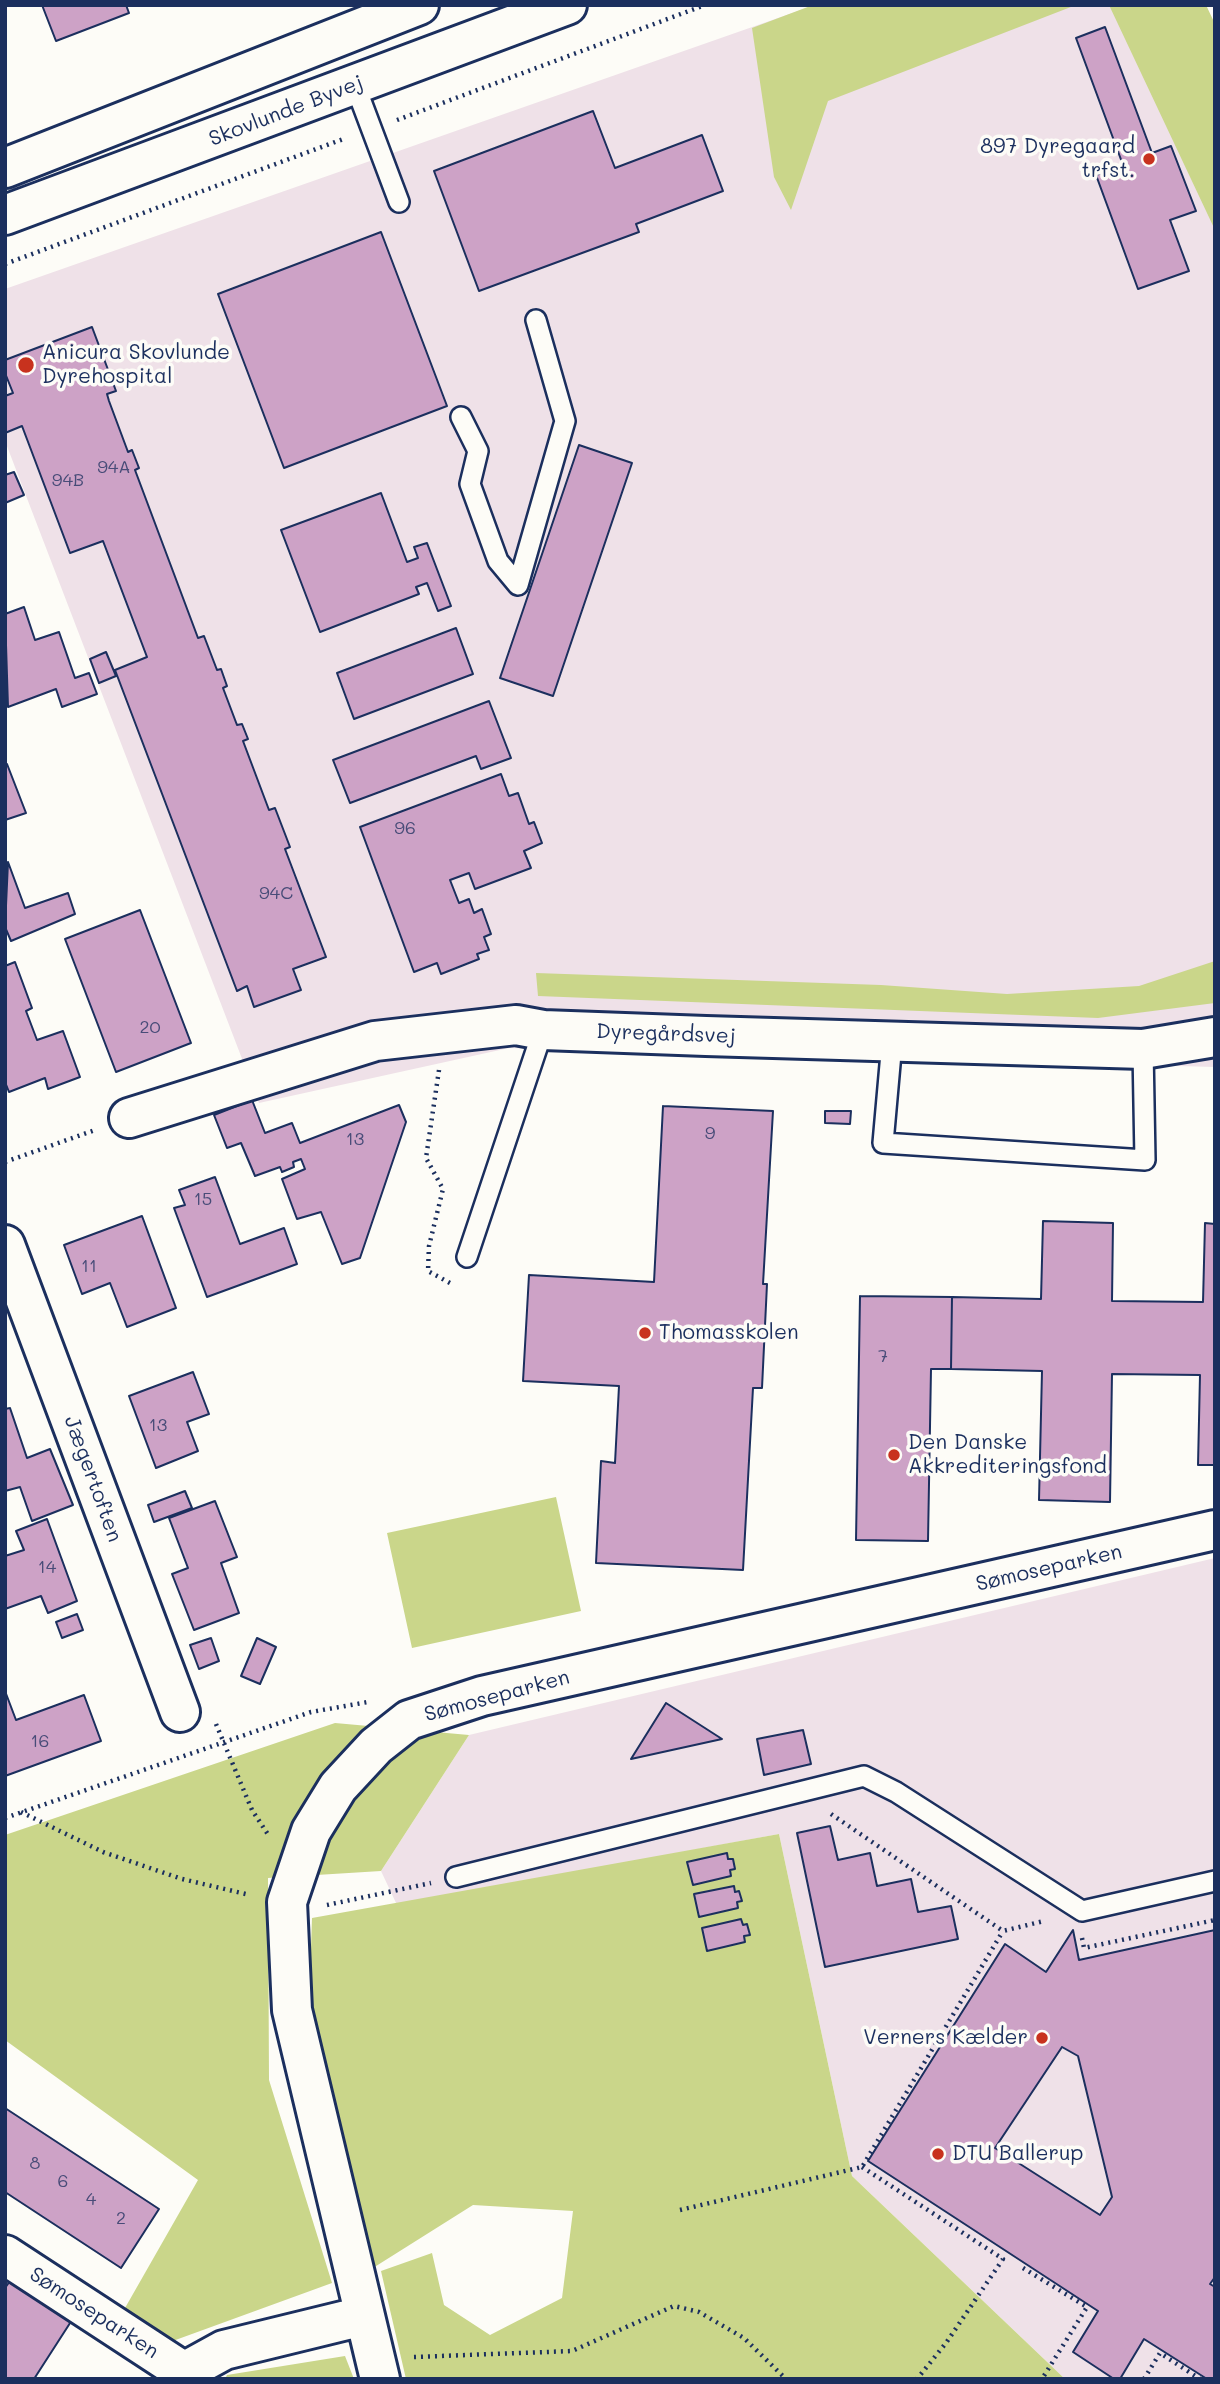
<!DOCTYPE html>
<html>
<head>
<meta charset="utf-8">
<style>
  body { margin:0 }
  #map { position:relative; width:1220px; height:2384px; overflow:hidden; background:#fdfcf7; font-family:Mali,sans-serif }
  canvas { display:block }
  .frame { position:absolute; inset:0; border:7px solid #1b2f5e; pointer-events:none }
</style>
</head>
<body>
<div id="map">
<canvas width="1220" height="2384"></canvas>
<div class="frame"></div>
</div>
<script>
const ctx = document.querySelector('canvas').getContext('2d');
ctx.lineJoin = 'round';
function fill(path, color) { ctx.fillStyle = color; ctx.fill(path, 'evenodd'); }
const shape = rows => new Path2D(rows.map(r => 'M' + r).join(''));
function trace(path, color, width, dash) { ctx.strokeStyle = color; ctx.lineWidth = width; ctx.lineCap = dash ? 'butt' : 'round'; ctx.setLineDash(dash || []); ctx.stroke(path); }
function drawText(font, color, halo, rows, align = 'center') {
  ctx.font = font + ' Mali,sans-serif'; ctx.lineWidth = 7; ctx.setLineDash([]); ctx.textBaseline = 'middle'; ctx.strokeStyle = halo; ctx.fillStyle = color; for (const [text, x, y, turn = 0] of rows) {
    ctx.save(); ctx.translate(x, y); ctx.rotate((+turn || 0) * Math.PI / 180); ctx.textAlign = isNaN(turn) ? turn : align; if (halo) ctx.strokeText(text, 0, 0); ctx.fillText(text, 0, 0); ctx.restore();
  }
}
const built = shape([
  [815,5,1203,5,1215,30,1215,1067,509,1048,259,1103,5,441,5,289],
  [1215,1558,1215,2379,1065,2379,852,2176,779,1834,397,1905,381,1871,469,1735]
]);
const green = shape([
  [813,5,1076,5,828,101,791,210,774,177,752,28],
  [1109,5,1206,5,1215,24,1215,230],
  [1215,961,1215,1003,1098,1018,538,996,536,973,881,985,1007,994,1139,986],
  [556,1497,581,1611,412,1648,387,1533],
  [335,1723,469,1735,381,1871,268,1878,269,2080,332,2283,170,2342,125,2308,198,2180,5,2040,5,1835],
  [779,1834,852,2176,1065,2379,406,2379,381,2271,432,2253,444,2305,490,2335,562,2298,573,2211,473,2205,365,2273,309,2009,312,1918],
  [345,2356,354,2379,225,2379,227,2375]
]);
const building = shape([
  [42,5,126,5,129,13,56,41,42,5],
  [1105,27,1152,153,1171,146,1196,211,1170,220,1189,271,1138,289,1096,175,1123,165,1076,38,1105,27],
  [593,111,615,168,702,135,723,191,636,224,639,232,479,291,434,171,593,111],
  [381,232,447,406,284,468,218,294,381,232],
  [92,327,116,391,107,394,109,401,128,452,132,450,139,468,135,470,198,638,204,636,217,670,221,669,227,686,223,688,237,725,242,724,248,739,243,741,269,810,275,808,290,847,285,849,326,957,293,969,301,990,254,1007,247,986,237,991,115,670,147,657,103,541,70,553,22,426,5,433,5,396,13,393,5,373,5,360,92,327],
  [579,445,632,463,553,696,500,678,579,445],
  [14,472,24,495,5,503,5,475,14,472],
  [381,493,407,562,418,558,414,547,427,543,451,606,438,611,427,583,416,587,419,594,320,632,281,530,381,493],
  [24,607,35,640,59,632,75,678,89,673,97,694,62,707,56,689,8,707,5,614,24,607],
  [456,628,473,674,354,719,337,673,456,628],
  [106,652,116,676,99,683,90,659,106,652],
  [489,701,511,758,481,769,476,756,350,803,333,760,489,701],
  [7,764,26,813,5,820,5,765,7,764],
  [501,774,509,796,518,793,529,824,534,822,542,843,524,851,531,868,475,889,469,873,450,880,459,903,469,899,474,913,482,909,491,934,484,937,489,950,477,954,479,959,441,974,437,963,414,972,360,827,501,774],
  [8,862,25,908,68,893,75,914,11,941,5,927,8,862],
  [140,910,191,1043,116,1072,65,939,140,910],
  [15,962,32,1008,26,1011,37,1040,63,1031,80,1077,48,1089,45,1078,9,1092,5,1082,5,966,15,962],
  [252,1100,265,1133,292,1123,300,1143,399,1105,406,1122,360,1258,342,1264,321,1212,297,1219,282,1179,305,1169,301,1159,293,1162,294,1167,282,1172,280,1167,255,1176,241,1143,227,1148,214,1115,252,1100],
  [663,1106,773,1111,763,1284,767,1284,762,1388,753,1388,743,1570,596,1563,601,1461,615,1463,619,1386,523,1381,529,1275,654,1282,663,1106],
  [825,1111,851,1111,850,1124,825,1123,825,1111],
  [215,1177,240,1244,284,1228,297,1264,207,1297,174,1208,185,1205,179,1190,215,1177],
  [142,1216,176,1308,127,1327,110,1283,82,1294,64,1245,142,1216],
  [1043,1221,1113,1223,1112,1301,1203,1302,1205,1223,1215,1224,1215,1465,1198,1465,1200,1375,1112,1374,1110,1502,1039,1500,1042,1371,951,1369,952,1297,1041,1299,1043,1221],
  [860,1296,952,1297,951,1369,931,1369,928,1541,856,1540,860,1296],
  [193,1372,209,1414,187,1422,198,1451,156,1468,129,1396,193,1372],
  [10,1408,27,1458,50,1449,73,1505,32,1521,20,1487,5,1491,5,1409,10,1408],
  [185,1491,192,1508,154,1522,148,1505,185,1491],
  [215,1501,237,1557,221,1563,239,1613,194,1630,172,1574,188,1568,169,1518,215,1501],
  [47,1519,77,1601,48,1613,41,1596,5,1609,5,1556,24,1550,16,1531,47,1519],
  [77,1614,83,1630,62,1638,56,1622,77,1614],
  [211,1638,219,1661,199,1669,190,1645,211,1638],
  [257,1638,276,1647,260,1684,241,1676,257,1638],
  [5,1691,16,1720,84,1695,101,1741,5,1776,5,1691],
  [666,1703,722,1739,631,1759,666,1703],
  [803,1730,811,1764,764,1775,757,1739,803,1730],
  [830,1826,838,1860,870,1853,877,1886,911,1879,918,1912,951,1906,958,1939,825,1967,797,1833,830,1826],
  [727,1853,728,1859,733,1859,735,1869,730,1870,731,1876,693,1885,687,1862,727,1853],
  [734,1886,735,1892,739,1891,742,1901,737,1902,738,1908,699,1917,694,1894,734,1886],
  [741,1919,743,1925,747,1924,750,1935,744,1936,745,1942,707,1951,702,1928,741,1919],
  [1073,1930,1079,1960,1215,1930,1215,2277,1210,2284,1215,2287,1215,2379,1207,2379,1144,2339,1120,2379,1114,2379,1073,2352,1098,2311,868,2161,1005,1944,1046,1972,1073,1930],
  [1062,2047,1078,2056,1112,2197,1100,2215,995,2148,1062,2047],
  [5,2108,159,2209,121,2268,5,2192,5,2108],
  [10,2281,72,2320,34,2379,5,2379,5,2288,10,2281]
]);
const path = shape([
  [397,120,705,5],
  [5,264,346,138],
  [439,1070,426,1158,443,1189,429,1246,428,1271,450,1283],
  [5,1162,95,1130],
  [216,1724,252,1810,269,1836],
  [21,1812,103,1852,182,1879,250,1895],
  [831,1814,1003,1931,1044,1921],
  [5,1818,311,1712,368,1702],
  [327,1905,431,1883],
  [1082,1938,1084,1948,1215,1920],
  [862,2167,1003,2259,946,2343,917,2379],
  [680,2210,862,2167,1003,1931],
  [1023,2268,1087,2307,1042,2379],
  [414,2357,572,2351,674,2306,699,2312,744,2338,786,2379],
  [1144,2379,1160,2353,1200,2379]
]);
const service = shape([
  [355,85,399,202],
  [461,417,478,451,470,484,498,561,518,585,565,421,536,320],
  [892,1042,883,1143,1145,1160,1143,1049],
  [467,1257,543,1030],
  [456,1877,864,1776,896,1792,1082,1911,1215,1881]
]);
const minor = shape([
  [129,1118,375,1041,516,1025,543,1030,706,1036,1143,1049,1215,1037],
  [5,1245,180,1712],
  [5,2255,184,2372],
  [178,2379,184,2372,224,2350,363,2316],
  [380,2379,292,2010,287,1902,311,1831,338,1787,376,1746,409,1720,482,1696,1215,1530]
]);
const secondary = shape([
  [5,168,419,5],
  [5,215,567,5]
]);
const markers = [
  [1149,159,7,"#c8321e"],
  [26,365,9,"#c8321e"],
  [645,1333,7,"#c8321e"],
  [894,1455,7,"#c8321e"],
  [1042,2038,7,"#c8321e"],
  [938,2154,7,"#c8321e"]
];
const numberNames = [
  ["94A",114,467],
  ["94B",68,480],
  ["96",405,828],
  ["94C",276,893],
  ["20",150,1027],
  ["9",710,1133],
  ["13",355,1139],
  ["15",203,1199],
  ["11",89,1266],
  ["7",883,1356],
  ["13",158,1425],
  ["14",47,1567],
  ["16",40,1741],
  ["8",35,2163],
  ["6",63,2181],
  ["4",91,2199],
  ["2",121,2218]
];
const streetNames = [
  ["Skovlunde Byvej",286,111,-21],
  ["Dyregårdsvej",666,1034,2],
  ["Jægertoften",93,1479,70],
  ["Sømoseparken",1049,1568,-13],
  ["Sømoseparken",497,1696,-15],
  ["Sømoseparken",94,2313,33]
];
const poiNames = [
  ["897 Dyregaard",1135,147,"right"],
  ["trfst.",1135,171,"right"],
  ["Anicura Skovlunde",42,353],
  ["Dyrehospital",42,377],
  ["Thomasskolen",659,1333],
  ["Den Danske",908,1443],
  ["Akkrediteringsfond",908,1467],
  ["Verners Kælder",1028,2038,"right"],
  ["DTU Ballerup",952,2154]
];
fill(built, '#efe1e8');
fill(green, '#cad68a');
fill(building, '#cda2c6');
trace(building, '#1b2f5e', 2);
trace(service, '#1b2f5e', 24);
trace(minor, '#1b2f5e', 44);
trace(secondary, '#1b2f5e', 44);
trace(path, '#1b2f5e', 4.5, [2, 5]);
trace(service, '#fdfcf7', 19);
trace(minor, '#fdfcf7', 38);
trace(secondary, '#fdfcf7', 38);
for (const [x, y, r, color] of markers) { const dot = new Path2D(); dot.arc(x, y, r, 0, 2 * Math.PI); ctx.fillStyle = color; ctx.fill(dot); trace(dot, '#fdfcf7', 2.5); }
drawText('18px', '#484c78', null, numberNames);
drawText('21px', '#1b2f5e', '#fdfcf7', streetNames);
drawText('21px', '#1b2f5e', '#fdfcf7', poiNames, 'left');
</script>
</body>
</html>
